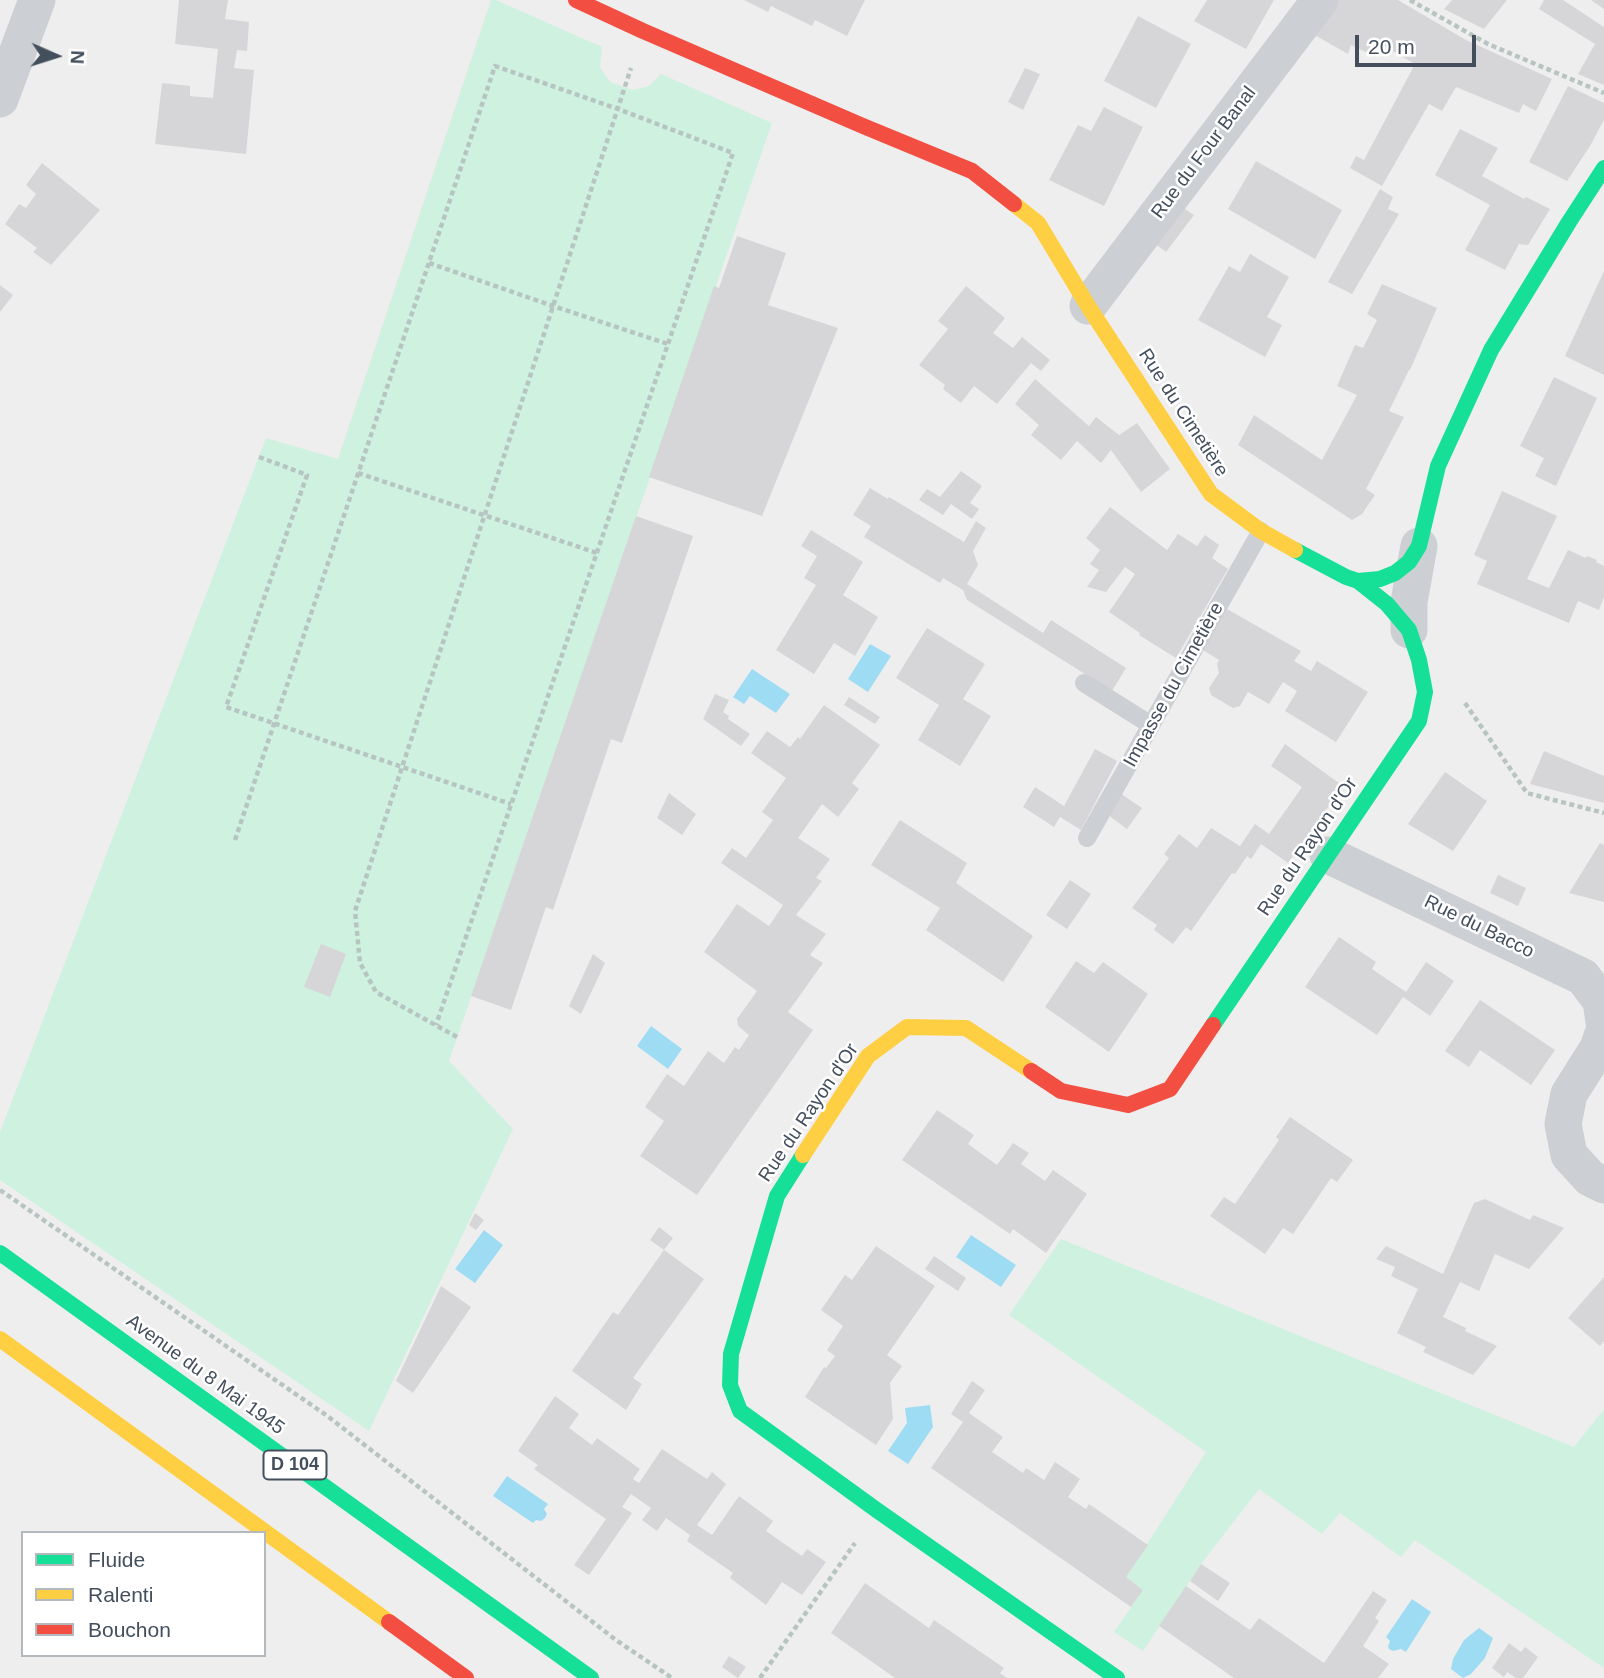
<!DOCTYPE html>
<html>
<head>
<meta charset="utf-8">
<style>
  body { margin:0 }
  #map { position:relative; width:1604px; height:1678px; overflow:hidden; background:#efeeee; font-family:Arial,sans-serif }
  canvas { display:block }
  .legend { position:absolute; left:21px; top:1531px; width:245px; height:126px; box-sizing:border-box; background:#fff; border:2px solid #b4b9be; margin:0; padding:9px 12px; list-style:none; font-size:21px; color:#434f5d }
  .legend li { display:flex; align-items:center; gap:14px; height:35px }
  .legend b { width:35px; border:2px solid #b4b9be }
  .north { position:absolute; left:21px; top:21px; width:70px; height:70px; -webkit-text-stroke:5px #fff; paint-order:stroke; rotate:93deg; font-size:19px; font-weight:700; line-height:28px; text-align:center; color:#434f5d }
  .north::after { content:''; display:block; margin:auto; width:24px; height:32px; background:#434f5d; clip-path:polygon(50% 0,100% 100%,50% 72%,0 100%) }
  .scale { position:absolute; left:1355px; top:35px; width:121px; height:32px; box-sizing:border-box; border:4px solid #434f5d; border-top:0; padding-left:9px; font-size:21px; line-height:24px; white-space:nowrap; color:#434f5d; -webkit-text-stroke:5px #fff; paint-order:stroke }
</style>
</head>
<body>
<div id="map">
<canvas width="1604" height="1678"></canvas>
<ul class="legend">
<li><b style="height:9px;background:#16e098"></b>Fluide</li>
<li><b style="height:9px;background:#ffcf43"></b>Ralenti</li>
<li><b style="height:9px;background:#f24e42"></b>Bouchon</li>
</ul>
<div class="north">N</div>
<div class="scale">20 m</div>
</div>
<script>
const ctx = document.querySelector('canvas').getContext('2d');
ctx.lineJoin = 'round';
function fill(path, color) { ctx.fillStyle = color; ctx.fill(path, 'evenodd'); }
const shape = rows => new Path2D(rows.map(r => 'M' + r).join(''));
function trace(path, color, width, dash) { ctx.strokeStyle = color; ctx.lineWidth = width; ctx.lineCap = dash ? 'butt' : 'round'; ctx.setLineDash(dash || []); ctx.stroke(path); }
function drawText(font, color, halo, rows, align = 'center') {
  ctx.font = font + ' Arial,sans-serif'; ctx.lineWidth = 5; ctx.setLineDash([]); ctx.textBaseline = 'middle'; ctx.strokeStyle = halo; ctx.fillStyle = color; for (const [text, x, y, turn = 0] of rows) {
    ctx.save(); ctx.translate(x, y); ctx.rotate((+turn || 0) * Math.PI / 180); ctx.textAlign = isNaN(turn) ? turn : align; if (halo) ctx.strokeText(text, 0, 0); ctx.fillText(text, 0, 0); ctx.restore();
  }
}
const green = shape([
  [491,0,496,0,602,47,600,67,610,82,633,90,649,86,661,74,772,123,449,1061,513,1129,369,1431,0,1180,0,1132,266,438,338,459],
  [1061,1239,1574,1447,1604,1409,1604,1668,1415,1540,1401,1557,1340,1513,1322,1534,1259,1489,1201,1564,1143,1651,1114,1632,1143,1590,1126,1577,1206,1452,1009,1315]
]);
const water = shape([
  [870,644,891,656,868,692,848,679],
  [752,669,790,694,776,713,750,696,744,704,733,697],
  [651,1026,682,1049,668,1069,637,1046],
  [484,1230,503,1245,475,1283,455,1269],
  [971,1235,1016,1265,1001,1287,956,1257],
  [930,1405,933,1427,908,1464,888,1451,907,1423,905,1408],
  [507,1476,548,1504,544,1509,547,1514,545,1518,541,1521,536,1520,533,1523,493,1496],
  [1412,1599,1431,1612,1406,1652,1401,1649,1393,1651,1389,1649,1388,1646,1390,1641,1386,1637],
  [1479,1628,1493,1638,1485,1658,1471,1674,1463,1678,1451,1669,1453,1659,1464,1640]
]);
const building = shape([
  [179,0,228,0,225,19,249,22,247,51,237,50,234,68,254,70,246,154,155,144,162,83,190,86,190,96,213,98,218,49,175,44],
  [744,0,865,0,847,36,815,20,812,26,771,6,768,12],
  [1207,0,1274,0,1246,49,1194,21],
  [1334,0,1398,0,1466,40,1552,79,1536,111,1523,104,1519,113,1456,87,1442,111,1429,104,1382,186,1350,168,1356,156,1364,160,1415,64,1384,46,1376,57,1351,45,1348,54,1311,33],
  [1452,0,1507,0,1484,29,1444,9],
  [1544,0,1563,0,1604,27,1604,85,1578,74,1595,44,1539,9],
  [1591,0,1604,0,1604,9],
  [1138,16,1191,44,1156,108,1104,81],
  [1025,68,1040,74,1023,110,1008,102],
  [1568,86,1604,103,1604,120,1590,146,1567,181,1529,162],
  [1104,107,1143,127,1104,206,1049,180,1078,125,1091,131],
  [1460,129,1498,148,1482,176,1524,199,1526,197,1550,209,1528,245,1519,244,1505,270,1465,250,1490,205,1435,175],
  [1256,161,1342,210,1315,259,1228,209],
  [42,163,100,210,51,265,33,252,37,248,5,224,19,204,26,208,36,194,26,185],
  [1380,189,1393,197,1388,209,1399,214,1352,294,1328,282],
  [1182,207,1194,215,1166,252,1155,244],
  [737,236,786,253,768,305,838,328,762,516,649,477,714,286,719,288],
  [1250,254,1289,277,1267,317,1282,325,1265,357,1198,320,1229,266,1240,272],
  [1604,271,1604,375,1565,356],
  [1382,284,1437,308,1410,370,1409,370,1389,411,1404,417,1366,489,1375,495,1362,514,1352,520,1238,445,1254,415,1322,460,1357,395,1337,386,1355,345,1363,348,1377,320,1367,314],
  [0,285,13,295,0,312],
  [966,286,1005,318,993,333,1013,348,1022,337,1050,360,1041,371,1031,363,997,404,974,386,961,403,943,389,945,385,919,365,948,329,938,321],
  [1554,377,1597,398,1556,486,1535,476,1544,458,1520,446],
  [1035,379,1089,426,1096,417,1119,435,1137,423,1170,469,1141,492,1111,450,1101,463,1077,441,1061,460,1031,435,1039,425,1015,404],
  [961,471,982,486,970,503,979,509,972,519,951,504,943,515,919,500,927,489,940,497],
  [870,488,888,499,889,497,964,542,976,521,986,528,973,551,978,565,967,584,1043,633,1051,620,1126,668,1112,691,967,600,963,590,943,578,940,583,864,537,871,526,853,515],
  [1502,491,1557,516,1527,579,1549,588,1568,550,1586,558,1587,556,1597,560,1596,562,1604,566,1604,597,1599,610,1578,601,1569,623,1477,584,1487,561,1474,555],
  [1110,507,1167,550,1178,534,1197,546,1205,535,1219,545,1212,558,1228,569,1176,658,1139,635,1140,633,1109,612,1135,574,1125,567,1106,592,1087,587,1099,570,1090,564,1100,550,1086,538],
  [636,516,693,536,622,743,611,739,553,910,546,907,511,1010,471,996],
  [811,530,863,562,843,595,878,617,855,656,834,643,814,674,776,650,816,585,804,578,817,556,801,546],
  [1227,609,1301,651,1294,661,1311,671,1317,661,1368,692,1336,742,1285,711,1297,691,1283,682,1269,704,1248,692,1240,706,1233,708,1211,695,1209,688,1219,673,1217,664,1219,660,1203,650],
  [927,628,985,664,963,699,991,716,960,766,918,740,939,705,896,678],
  [715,694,729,700,723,712,729,716,728,719,750,734,741,746,703,719],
  [849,697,880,717,875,724,844,705],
  [824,705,880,745,852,783,859,789,838,817,822,804,798,838,830,859,816,878,822,881,796,915,826,934,810,955,823,963,788,1012,813,1030,697,1195,640,1156,664,1121,645,1107,667,1074,684,1086,708,1051,724,1063,735,1047,739,1050,749,1035,738,1026,737,1019,757,991,704,952,737,904,769,926,783,905,721,863,732,848,746,858,773,820,762,812,786,778,751,753,767,731,790,747,798,737,800,739],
  [1285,744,1343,786,1288,863,1261,844,1251,859,1247,856,1235,874,1232,873,1191,931,1186,927,1173,944,1154,930,1157,925,1132,908,1169,858,1164,854,1179,834,1197,848,1211,828,1240,846,1255,824,1269,834,1302,787,1271,766],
  [1095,749,1117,761,1081,830,1060,817,1054,827,1023,807,1035,787,1064,806],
  [1544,751,1604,776,1604,803,1530,784],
  [1445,772,1487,801,1453,851,1408,824],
  [669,793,696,814,682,835,657,818],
  [1120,793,1142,808,1127,829,1108,815],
  [900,820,967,863,956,883,1033,936,1003,982,926,930,940,908,871,865],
  [1600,843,1604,845,1604,902,1569,893],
  [1498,875,1526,888,1518,906,1490,893],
  [1070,880,1091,894,1067,929,1046,915],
  [1339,937,1376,962,1372,969,1406,992,1426,962,1454,981,1430,1016,1403,997,1377,1035,1305,987],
  [321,944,346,954,330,997,304,987],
  [593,954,605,963,581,1014,569,1006],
  [1076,961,1094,973,1103,962,1148,994,1109,1052,1045,1007],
  [1480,1000,1555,1050,1531,1085,1480,1050,1469,1067,1445,1051],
  [937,1110,974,1135,968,1144,997,1165,1013,1143,1029,1153,1021,1164,1045,1181,1053,1170,1087,1194,1046,1253,1013,1229,1010,1234,902,1160],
  [1290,1117,1353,1160,1337,1182,1331,1178,1293,1234,1283,1228,1265,1254,1210,1216,1224,1197,1235,1204,1279,1140,1276,1137],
  [1485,1199,1530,1220,1533,1215,1564,1228,1529,1269,1495,1254,1479,1291,1460,1282,1443,1317,1466,1328,1465,1331,1497,1346,1473,1375,1423,1352,1426,1347,1397,1333,1418,1289,1391,1276,1395,1267,1376,1259,1386,1246,1443,1274,1474,1203],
  [475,1213,484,1220,476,1230,469,1225],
  [659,1227,673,1238,664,1250,704,1279,633,1378,642,1384,626,1410,572,1371,613,1312,618,1315,664,1250,650,1240],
  [876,1246,935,1286,887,1355,902,1366,890,1383,893,1419,876,1445,805,1397,824,1367,826,1368,835,1356,827,1350,843,1326,821,1310,845,1275,852,1280],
  [934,1256,966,1278,958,1291,925,1269],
  [1604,1277,1604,1341,1600,1346,1568,1318],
  [441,1286,471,1307,413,1393,396,1381],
  [972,1381,985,1390,969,1413,1003,1437,992,1452,1023,1473,1026,1468,1044,1480,1055,1462,1080,1479,1068,1497,1086,1509,1089,1504,1148,1545,1126,1577,1143,1590,1131,1607,931,1468,963,1422,951,1414],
  [555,1396,579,1414,569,1428,592,1445,597,1438,640,1469,633,1479,639,1483,662,1449,707,1479,712,1472,726,1484,697,1525,712,1535,739,1496,773,1521,766,1531,802,1556,807,1549,826,1562,802,1595,782,1582,766,1605,730,1578,733,1573,687,1541,690,1535,666,1518,657,1531,642,1520,651,1508,631,1494,622,1507,632,1513,589,1575,574,1565,606,1519,534,1469,538,1465,518,1451],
  [1201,1564,1230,1583,1218,1601,1190,1581],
  [865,1583,929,1628,934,1620,1004,1668,1000,1673,1007,1678,895,1678,831,1633],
  [1186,1586,1250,1630,1259,1618,1324,1663,1373,1591,1387,1600,1375,1618,1379,1621,1363,1646,1389,1664,1378,1678,1234,1678,1159,1626],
  [1509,1643,1521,1652,1525,1647,1538,1657,1523,1678,1516,1678,1507,1672,1504,1677,1492,1668],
  [729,1656,746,1667,738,1678,722,1667]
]);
const path = shape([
  [1410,0,1488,44,1604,93],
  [429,263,553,306,668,344],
  [259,457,307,475,226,707,511,804],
  [358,473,597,553],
  [1465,703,1527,793,1604,813],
  [235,840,495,66,618,109,733,153,436,1025],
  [457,1037,376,992,360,963,355,911,631,68],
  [0,1190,326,1415,616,1640,672,1678],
  [760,1678,855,1543]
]);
const lane = shape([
  [1084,683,1151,725],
  [1087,838,1261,531]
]);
const street = shape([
  [0,99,37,0],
  [1088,306,1320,0],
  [1409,630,1409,602,1419,546],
  [1328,855,1583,977,1601,1001,1604,1022],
  [1604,1031,1598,1048,1569,1094,1563,1124,1569,1155,1590,1178,1604,1185]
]);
const fast = shape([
  [1295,550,1346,577,1358,581,1380,579,1395,573,1409,562,1419,546,1438,466,1491,350,1569,222,1604,168],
  [1213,1025,1419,721,1425,692,1419,660,1409,630,1387,604,1358,581],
  [803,1155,777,1196,731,1354,730,1385,740,1411,878,1511,1117,1678],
  [0,1253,591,1678]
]);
const slow = shape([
  [1014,204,1038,223,1088,306,1211,494,1261,531,1295,550],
  [803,1155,868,1056,907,1027,966,1028,1031,1071],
  [0,1339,389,1622]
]);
const jam = shape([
  [576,0,643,31,863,126,972,171,1014,204],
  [1031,1071,1061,1091,1128,1105,1170,1089,1213,1025],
  [389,1622,466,1678]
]);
const shields = [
  [295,1465,63]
];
const shieldNames = [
  ["D 104",295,1465]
];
const streetNames = [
  ["Rue du Four Banal",1204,153,-53],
  ["Rue du Cimetière",1183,413,57],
  ["Impasse du Cimetière",1174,685,-61],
  ["Rue du Rayon d'Or",1308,847,-56],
  ["Rue du Bacco",1479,927,26],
  ["Rue du Rayon d'Or",809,1113,-56],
  ["Avenue du 8 Mai 1945",205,1375,36]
];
fill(green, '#cff1df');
fill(water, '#9edcf4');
fill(building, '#d6d6d9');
trace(path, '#b7c5c2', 4.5, [5, 3.5]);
trace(lane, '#cccfd3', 18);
trace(street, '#cccfd3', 37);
trace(fast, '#16e098', 16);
trace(slow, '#ffcf43', 16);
trace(jam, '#f24e42', 16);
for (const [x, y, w] of shields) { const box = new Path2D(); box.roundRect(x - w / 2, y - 14.5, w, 29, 5); ctx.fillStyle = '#fff'; ctx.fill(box); trace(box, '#434f5d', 2); }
drawText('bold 18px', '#434f5d', null, shieldNames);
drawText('19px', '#434f5d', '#fff', streetNames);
</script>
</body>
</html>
